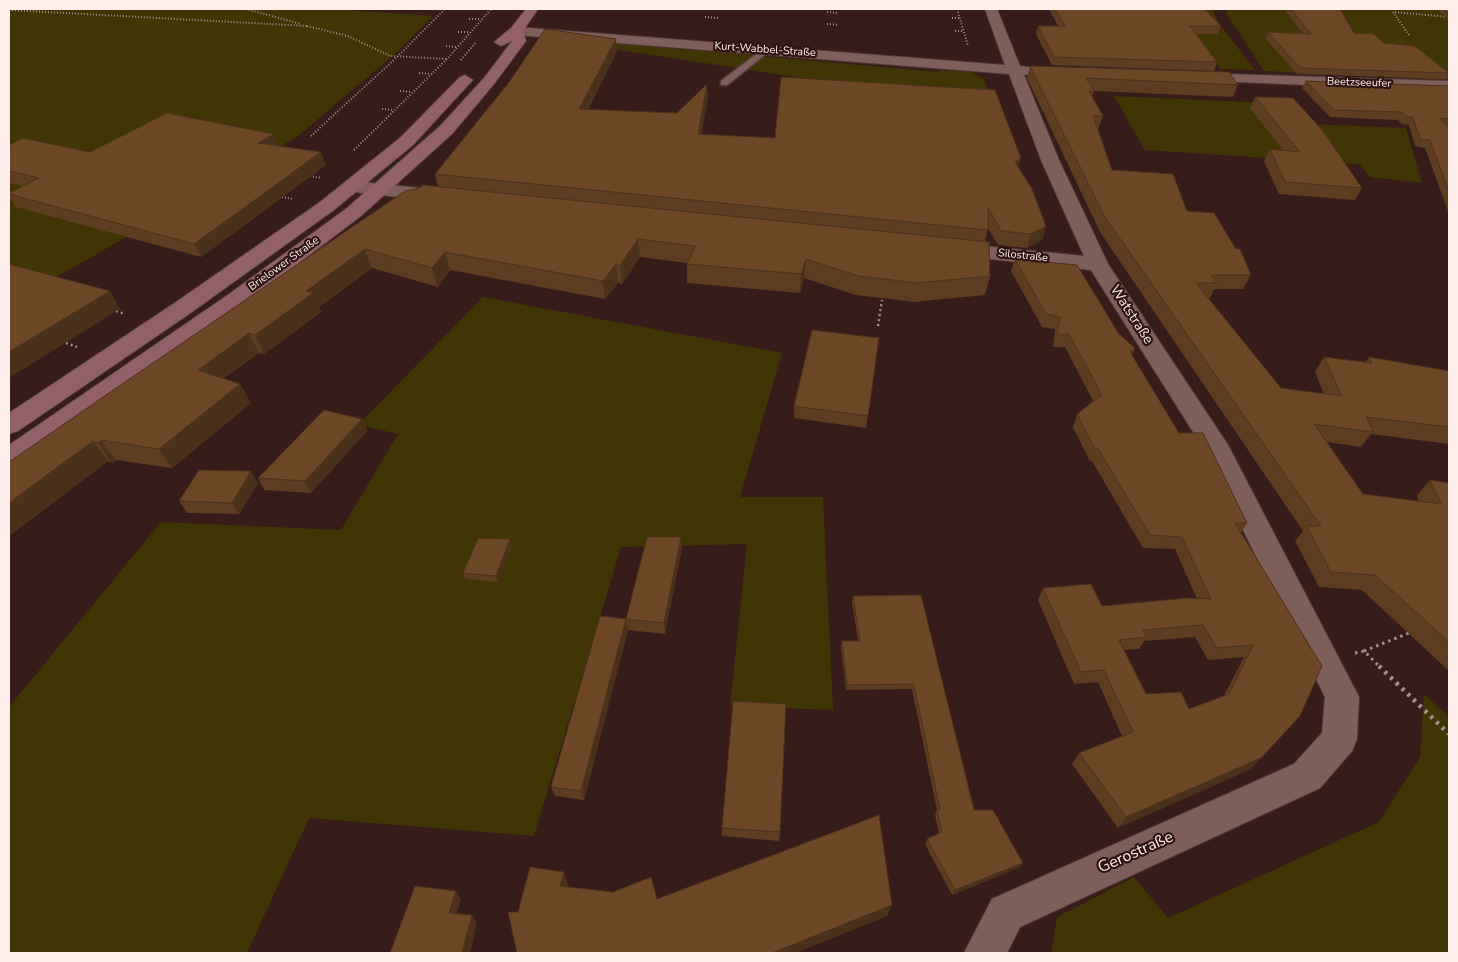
<!DOCTYPE html>
<html>
<head>
<meta charset="utf-8">
<style>
  body { margin:0 }
  #map { position:relative; width:1458px; height:962px; overflow:hidden; background:#381c1a; font-family:"Nunito Sans",sans-serif }
  canvas { display:block }
  .frame { position:absolute; inset:0; border:10px solid #ffefed; pointer-events:none }
</style>
</head>
<body>
<div id="map">
<canvas width="1458" height="962"></canvas>
<div class="frame"></div>
</div>
<script>
const ctx = document.querySelector('canvas').getContext('2d');
ctx.lineJoin = 'round';
function fill(path, color) { ctx.fillStyle = color; ctx.fill(path, 'evenodd'); }
const shape = rows => new Path2D(rows.map(r => 'M' + r).join(''));
function trace(path, color, width, dash) { ctx.strokeStyle = color; ctx.lineWidth = width; ctx.lineCap = dash ? 'butt' : 'round'; ctx.setLineDash(dash || []); ctx.stroke(path); }
function drawText(font, color, halo, rows, align = 'center') {
  ctx.font = font + ' "Nunito Sans",sans-serif'; ctx.lineWidth = 4.5; ctx.setLineDash([]); ctx.textBaseline = 'middle'; ctx.strokeStyle = halo; ctx.fillStyle = color; for (const [text, x, y, turn = 0] of rows) {
    ctx.save(); ctx.translate(x, y); ctx.rotate((+turn || 0) * Math.PI / 180); ctx.textAlign = isNaN(turn) ? turn : align; if (halo) ctx.strokeText(text, 0, 0); ctx.fillText(text, 0, 0); ctx.restore();
  }
}
const green = shape([
  [9,9,331,9,433,16,396,53,298,136,218,185,9,304],
  [1176,9,1212,9,1219,23,1255,70,1220,69],
  [1226,9,1449,9,1449,80,1264,71,1228,16],
  [592,41,937,72,941,70,971,72,984,79,992,101,933,98,567,42],
  [1114,96,1293,104,1309,124,1406,128,1422,183,1370,177,1359,164,1145,150],
  [483,297,782,353,740,497,823,497,833,710,730,706,747,544,621,547,534,836,309,818,247,953,9,953,9,707,161,522,341,530,398,434,358,425],
  [1424,694,1449,717,1449,953,1051,953,1057,917,1134,877,1168,918,1379,822,1420,757]
]);
const pathFar3 = shape([
  [246,9,301,24],
  [360,9,402,9],
  [957,9,968,46],
  [9,10,307,26],
  [827,12,839,13],
  [705,17,719,18],
  [952,18,959,18],
  [469,19,481,19],
  [827,24,839,25],
  [307,26,348,36,390,56,447,59],
  [955,31,963,31],
  [458,32,470,32],
  [1409,35,1393,12,1449,17],
  [446,46,457,47],
  [461,60,476,42],
  [419,73,431,74],
  [400,91,412,92],
  [382,109,393,110],
  [311,136,397,57,445,9],
  [354,150,447,59,491,9],
  [310,176,322,178],
  [282,197,293,199]
]);
const pathFar2 = shape([
  [116,311,125,314],
  [878,326,882,300],
  [66,343,77,347]
]);
const pathFar1 = shape([
  [1364,651,1409,633],
  [1355,653,1364,651,1380,667]
]);
const path = shape([
  [1379,666,1449,734]
]);
const service = shape([
  [764,48,771,50,727,85,721,85,721,81,764,48]
]);
const minor = shape([
  [985,9,997,9,1020,66,1036,68,1038,71,1036,74,1024,75,1059,160,1108,264,1228,445,1359,697,1357,739,1352,751,1320,788,1020,927,1007,953,964,953,992,899,1294,764,1322,733,1325,697,1202,446,1091,270,953,255,946,253,943,249,946,245,953,243,1084,256,1041,160,1009,74,516,35,509,31,516,27,1005,65,985,9],
  [1196,73,1449,81,1449,91,1191,80,1189,77,1196,73],
  [352,181,440,190,447,192,449,196,447,200,440,202,346,191,343,187,346,183,352,181]
]);
const secondary = shape([
  [526,9,538,9,523,31,526,41,494,84,452,134,361,216,245,304,18,465,9,467,9,445,229,294,347,208,440,126,484,78,512,41,501,46,494,42,511,28,526,9],
  [465,75,473,80,470,83,413,145,334,210,192,312,18,431,9,434,9,413,176,302,320,202,401,137,460,77,465,75]
]);
const wall = shape([
  [1049,9,1205,9,1221,26,1218,34,1196,34,1217,62,1214,71,1052,65,1036,34,1038,26,1058,26],
  [1284,9,1340,9,1354,33,1384,43,1449,72,1449,74,1446,79,1297,74,1265,38,1268,32,1303,34],
  [1437,9,1449,9,1449,22],
  [617,51,588,110,677,113,708,97,701,134,1021,158,1018,167,1046,226,1042,240,1027,248,998,245,988,228,985,242,990,276,985,295,914,302,856,295,804,278,800,293,687,283,687,263,640,257,622,284,618,283,605,299,450,270,438,287,372,268,319,307,321,312,264,354,259,353,224,378,240,384,251,403,172,468,116,460,112,463,108,461,9,536,9,462,438,186,435,174],
  [1030,66,1238,85,1233,97,1094,91,1092,97,1103,116,1098,129,1112,170,1187,211,1251,275,1243,289,1214,289,1210,298,1208,298,1281,388,1324,394,1315,372,1324,357,1366,362,1369,357,1449,371,1449,444,1371,434,1361,447,1327,442,1363,494,1419,502,1417,495,1430,480,1449,483,1449,671,1362,590,1319,587,1295,541,1303,531,1100,232,1027,78],
  [1306,81,1449,86,1449,126,1447,126,1449,128,1449,214,1425,148,1415,146,1409,125,1402,124,1398,120,1330,117,1302,88],
  [1255,97,1362,188,1355,200,1279,194,1264,161,1270,149,1283,150,1250,108],
  [274,134,279,146,326,165,201,257,16,207,9,196,9,193,24,186,9,183,9,145,90,152],
  [1015,259,1119,334,1135,348,1132,355,1179,433,1247,523,1241,533,1322,666,1251,769,1118,828,1072,764,1079,753,1122,736,1098,682,1074,684,1038,600,1043,588,1102,606,1197,599,1175,549,1143,548,1092,461,1090,461,1073,427,1077,414,1093,401,1065,347,1053,347,1055,329,1042,327,1011,271],
  [1195,637,1208,660,1244,657,1224,696,1189,709,1146,694,1124,650,1139,649,1144,641],
  [879,338,866,428,794,418,794,406],
  [362,419,367,431,311,493,264,490,258,478],
  [258,483,239,514,187,513,179,501],
  [681,537,682,548,665,634,628,630,584,800,555,796,551,787,626,619],
  [512,545,498,582,465,579,463,573],
  [921,595,974,810,1020,867,952,895,925,844,927,839,939,834,935,815,937,810,912,689,846,690,841,647,842,641,858,641,852,602,853,596],
  [722,828,780,832,779,841,722,836]
]);
const shadedWall = shape([
  [616,39,617,51,581,122,579,109],
  [707,84,708,97,699,148,698,134],
  [274,134,279,146,258,143],
  [321,152,326,165,201,257,194,244],
  [1021,158,1017,172,1015,162],
  [1046,226,1042,240,1027,248,1031,234],
  [638,239,640,257,622,284,620,265],
  [365,249,372,268,319,307,321,312,264,354,255,335,306,291],
  [445,252,450,270,438,287,432,268],
  [806,259,804,278,800,293,801,274],
  [616,264,618,283,605,299,603,281],
  [110,291,120,309,9,378,9,352],
  [249,333,259,353,209,389,198,370],
  [240,384,251,403,172,468,159,449],
  [362,419,367,431,311,493,305,481],
  [101,440,116,460,112,463,98,443],
  [93,441,108,461,9,536,9,503],
  [251,471,258,483,239,514,232,503],
  [681,537,682,548,665,634,664,623],
  [510,539,512,545,498,582,496,576],
  [626,619,628,630,584,800,581,791],
  [1261,758,1251,769,1118,828,1126,817],
  [1023,863,1020,867,952,895,955,890],
  [564,872,568,884,565,898,560,886],
  [456,891,461,899,455,921,449,913],
  [892,905,887,916,796,953,772,953],
  [472,915,477,923,470,953,462,953]
]);
const building = shape([
  [1055,9,1205,9,1221,26,1190,26,1217,62,1054,57,1038,26,1065,26,1055,9],
  [1291,9,1340,9,1354,33,1374,34,1384,43,1415,46,1449,73,1300,68,1268,32,1311,34,1291,9],
  [1444,9,1449,9,1449,15,1444,9],
  [545,29,616,39,579,109,677,113,707,84,698,134,775,138,781,77,995,90,1021,158,1015,162,1032,189,1046,226,1031,234,1001,231,988,207,988,230,435,174,510,81,545,29],
  [1030,66,1229,72,1238,85,1086,78,1094,91,1089,91,1103,116,1093,116,1112,170,1173,174,1187,211,1214,213,1236,249,1240,249,1251,275,1211,275,1217,283,1196,283,1281,388,1342,396,1324,357,1372,363,1369,357,1449,371,1449,427,1366,417,1373,432,1314,424,1363,494,1441,504,1430,480,1449,483,1449,642,1375,575,1331,572,1307,526,1321,526,1105,217,1030,66],
  [1306,81,1449,86,1449,119,1439,118,1449,128,1449,192,1430,140,1420,139,1413,117,1407,117,1402,112,1334,110,1306,81],
  [1255,97,1293,98,1323,131,1362,188,1285,182,1270,149,1300,152,1255,97],
  [167,113,274,134,258,143,321,152,194,244,9,194,9,193,39,178,9,171,9,145,23,138,90,152,167,113],
  [422,185,989,242,990,276,917,283,859,276,806,259,801,274,687,264,696,246,638,239,620,265,616,264,603,281,445,252,432,268,365,249,306,291,313,293,255,335,249,333,198,370,240,384,159,449,101,440,98,443,93,441,9,503,9,462,109,393,405,191,420,188,422,185],
  [1015,259,1077,265,1119,334,1135,348,1130,352,1179,433,1203,433,1247,523,1235,523,1322,666,1300,716,1261,758,1126,817,1079,753,1133,732,1104,670,1081,672,1043,588,1091,584,1102,606,1187,598,1211,599,1182,537,1150,535,1098,449,1095,449,1077,414,1102,395,1069,334,1057,335,1060,317,1046,314,1015,259],
  [1203,625,1217,648,1253,645,1229,694,1189,709,1181,692,1146,694,1119,640,1147,637,1143,630,1203,625],
  [9,264,110,291,9,352,9,264],
  [812,330,879,338,868,416,794,406,812,330],
  [325,410,362,419,305,481,258,478,322,412,325,410],
  [199,470,251,471,232,503,179,501,199,470],
  [647,537,681,537,664,623,626,619,647,537],
  [478,538,510,539,496,576,463,573,478,538],
  [921,595,974,810,993,810,1023,863,955,890,927,839,942,832,937,810,940,810,914,684,847,685,842,641,860,641,853,596,921,595],
  [600,616,626,619,581,791,551,787,600,616],
  [733,701,786,704,780,832,722,828,733,701],
  [879,815,892,905,772,953,517,953,508,912,518,912,530,867,564,872,560,886,613,892,651,877,657,899,879,815],
  [415,886,456,891,449,913,472,915,462,953,390,953,415,886]
]);
const farStreetnames = [
  ["Kurt-Wabbel-Straße",765,50,4],
  ["Beetzseeufer",1359,83,2],
  ["Silostraße",1023,256,6],
  ["Brielower Straße",284,264,-36]
];
const streetNames = [
  ["Watstraße",1131,315,57]
];
const nearStreetnames = [
  ["Gerostraße",1136,853,-24]
];
fill(green, '#413503');
trace(service, '#503938', 3);
trace(minor, '#503938', 2);
trace(secondary, '#503938', 2);
trace(pathFar3, '#a5908e', 2, [1, 2]);
trace(pathFar2, '#a5908e', 2.5, [2, 3]);
trace(pathFar1, '#a5908e', 3, [2.5, 4]);
trace(path, '#a5908e', 4.5, [3, 5]);
fill(service, '#805f5b');
fill(minor, '#805f5b');
fill(secondary, '#916069');
fill(wall, '#5e3c20');
fill(shadedWall, '#4c311a');
fill(building, '#6d4625');
trace(building, '#4c311a', 1);
drawText('11px', '#ffefed', '#2e1311', farStreetnames);
drawText('14px', '#ffefed', '#2e1311', streetNames);
drawText('16px', '#ffefed', '#2e1311', nearStreetnames);
</script>
</body>
</html>
